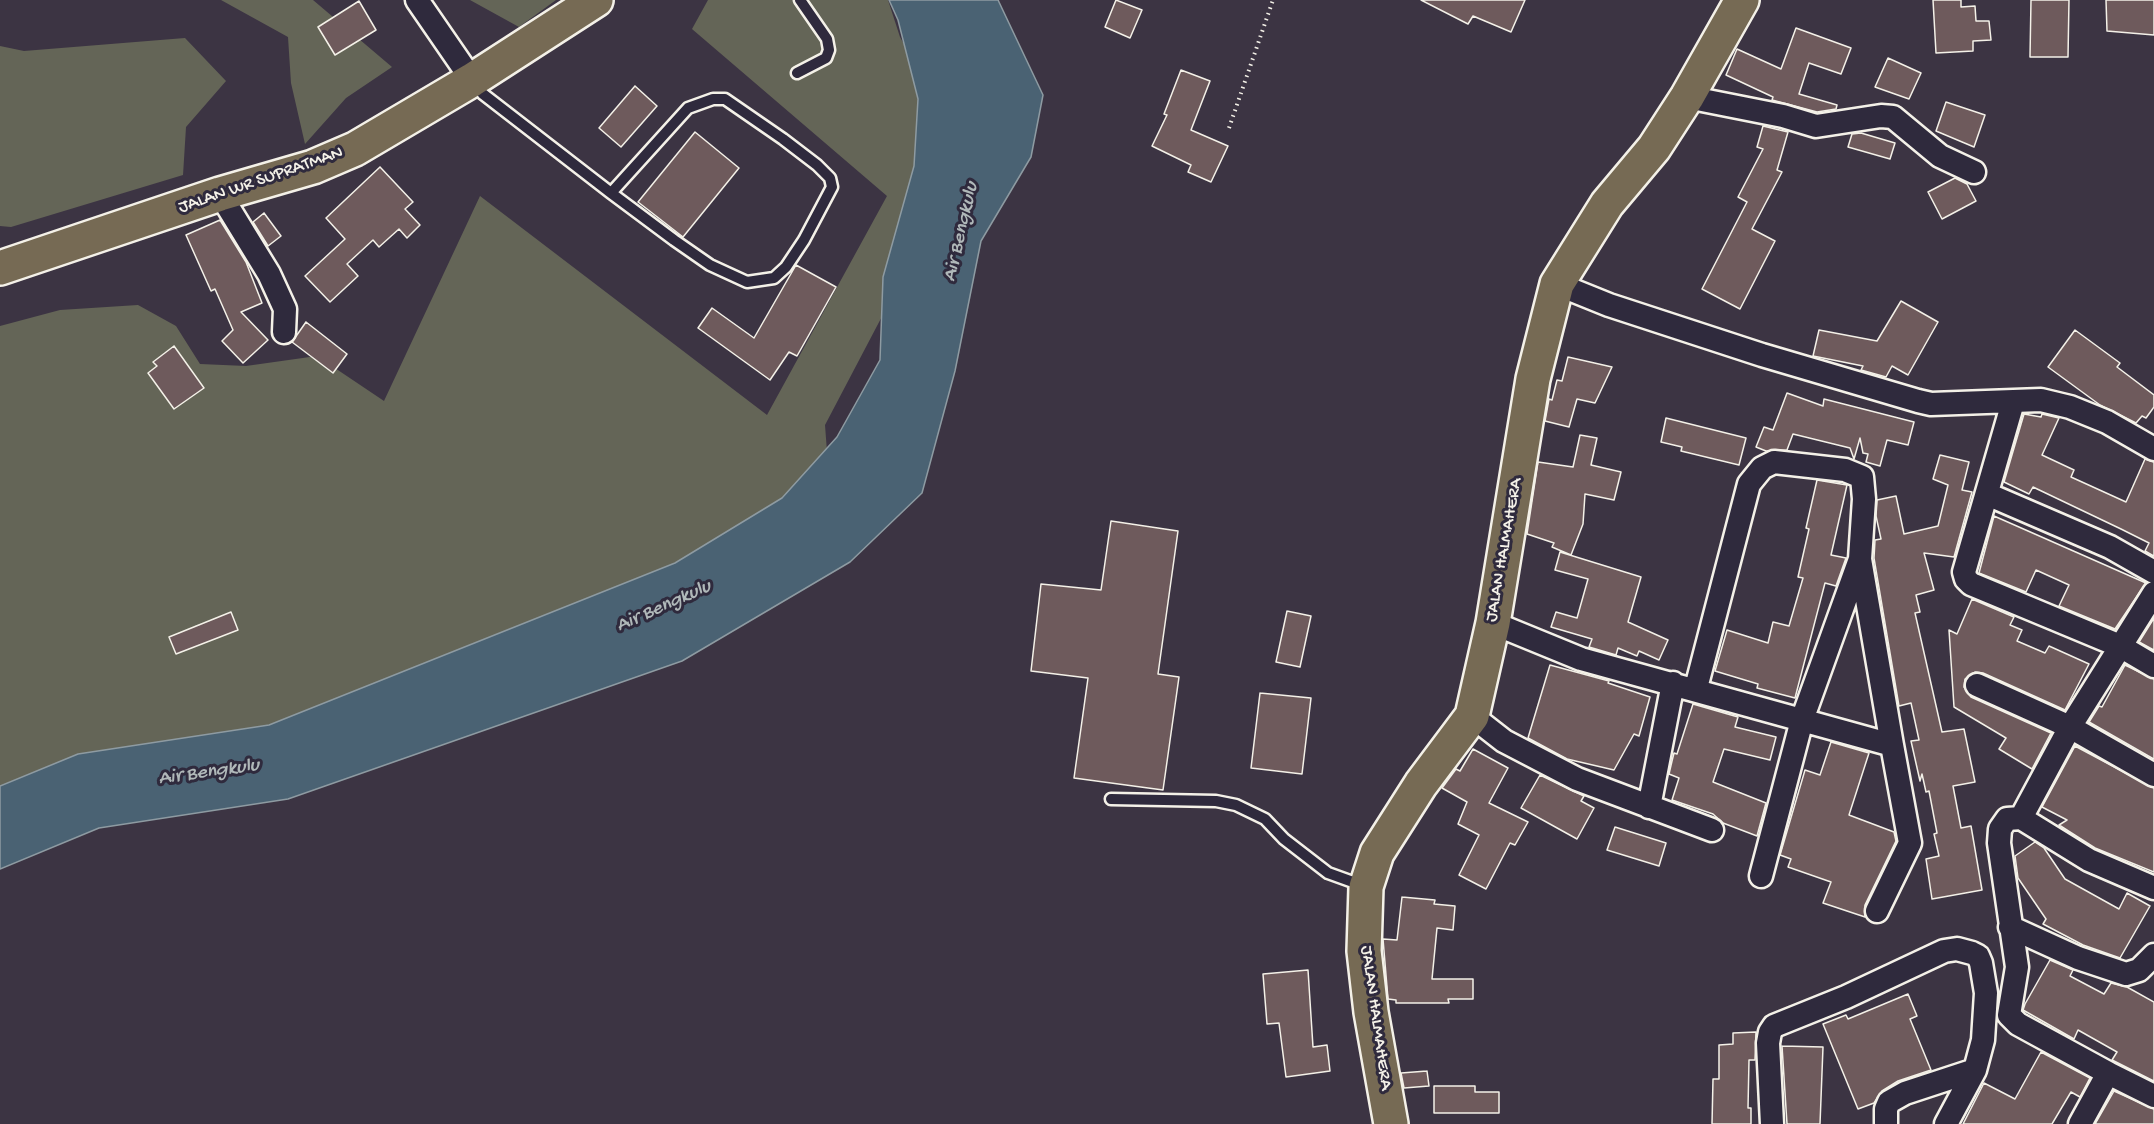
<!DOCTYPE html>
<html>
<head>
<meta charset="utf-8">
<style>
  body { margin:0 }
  canvas { display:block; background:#3c3443 }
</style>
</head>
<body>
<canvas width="2154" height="1124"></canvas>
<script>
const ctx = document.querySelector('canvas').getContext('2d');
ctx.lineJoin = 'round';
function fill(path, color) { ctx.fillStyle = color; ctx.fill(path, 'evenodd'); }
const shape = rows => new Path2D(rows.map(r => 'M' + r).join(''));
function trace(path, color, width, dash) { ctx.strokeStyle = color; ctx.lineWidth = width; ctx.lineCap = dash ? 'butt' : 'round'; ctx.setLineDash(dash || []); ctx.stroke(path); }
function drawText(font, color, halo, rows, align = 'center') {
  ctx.font = font + ' "Gochi Hand",sans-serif'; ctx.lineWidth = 6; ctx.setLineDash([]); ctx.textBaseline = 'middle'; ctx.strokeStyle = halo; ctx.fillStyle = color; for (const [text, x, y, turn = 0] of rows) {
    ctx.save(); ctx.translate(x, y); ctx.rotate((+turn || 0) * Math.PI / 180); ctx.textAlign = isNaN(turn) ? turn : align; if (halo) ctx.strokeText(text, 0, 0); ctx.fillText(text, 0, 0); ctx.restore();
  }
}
const green = shape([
  [221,0,313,0,392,67,346,98,305,144,291,83,288,37],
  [470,0,556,0,519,27],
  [708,0,888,0,900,37,938,105,888,305,825,425,830,492,585,631,0,819,0,326,60,310,138,305,176,326,200,364,246,366,317,356,384,401,480,196,767,415,887,196,692,29],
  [185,38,226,81,186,127,183,175,11,227,0,226,0,46,24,51]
]);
const water = shape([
  [889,0,998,0,1043,95,1031,157,981,241,955,371,922,493,850,562,682,661,288,799,99,828,0,869,0,786,78,754,269,725,675,563,782,498,837,437,880,360,883,277,914,166,918,99,898,20,889,0]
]);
const building = shape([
  [1116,0,1142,10,1130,38,1105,27,1116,0],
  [1421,0,1525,0,1511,32,1473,16,1468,24,1421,0],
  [1933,0,1961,0,1961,7,1975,6,1976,21,1989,21,1991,40,1973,41,1973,51,1936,53,1933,0],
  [2031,0,2069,0,2068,57,2030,57,2031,0],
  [2106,0,2154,0,2154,35,2107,31,2106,0],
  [359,1,376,30,335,55,318,27,359,1],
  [1796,28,1851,48,1841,74,1809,63,1799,94,1837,105,1836,109,1817,112,1772,100,1773,97,1726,75,1737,49,1781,69,1796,28],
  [1888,58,1921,73,1909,99,1875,87,1888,58],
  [1181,70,1210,81,1191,130,1228,146,1211,182,1188,172,1191,165,1152,146,1167,115,1164,114,1181,70],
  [635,86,657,106,621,147,599,128,635,86],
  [1946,102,1985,115,1974,147,1936,131,1946,102],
  [1763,126,1788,132,1777,170,1782,172,1752,229,1775,241,1740,309,1702,289,1747,202,1738,197,1763,149,1757,147,1763,126],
  [695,132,739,168,683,237,638,202,695,132],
  [1861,133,1895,143,1890,159,1848,147,1852,134,1861,133],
  [380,167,413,202,405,209,420,225,407,238,399,229,379,247,373,240,347,264,358,276,330,302,305,276,345,239,326,218,380,167],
  [1955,178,1967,184,1976,201,1942,219,1928,192,1955,178],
  [264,213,281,236,268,246,253,222,264,213],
  [220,220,246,262,262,303,241,312,268,340,243,363,222,341,233,330,215,289,211,291,186,235,220,220],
  [796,265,836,287,797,356,789,352,770,380,698,328,712,308,754,338,796,265],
  [1901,301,1938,322,1908,375,1892,366,1886,377,1861,370,1863,366,1813,356,1819,330,1877,341,1901,301],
  [306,322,347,354,333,373,292,342,306,322],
  [2075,330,2120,363,2117,367,2154,395,2154,407,2146,418,2142,416,2136,423,2100,405,2048,367,2075,330],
  [174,346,204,388,174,409,148,373,157,366,153,362,174,346],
  [1568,357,1612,367,1595,403,1577,399,1569,427,1545,421,1549,399,1552,400,1557,380,1562,381,1568,357],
  [1787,393,1823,406,1824,399,1914,422,1908,445,1887,440,1880,466,1866,462,1868,454,1863,453,1860,438,1854,459,1850,448,1793,434,1787,450,1766,451,1756,447,1764,427,1773,430,1787,393],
  [2024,414,2041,417,2042,414,2059,418,2042,455,2074,470,2071,477,2126,502,2145,459,2154,462,2154,556,2145,551,2149,543,2121,529,2033,487,2029,494,2004,482,2024,414],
  [1666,418,1746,438,1739,465,1681,451,1682,447,1661,442,1666,418],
  [1580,435,1597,438,1591,465,1621,472,1614,500,1585,494,1583,524,1571,555,1552,547,1554,543,1527,534,1538,462,1573,467,1580,435],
  [1940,455,1969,462,1962,490,1972,492,1954,557,1924,553,1934,590,1916,595,1920,612,1915,613,1942,732,1964,729,1975,782,1953,786,1961,828,1971,826,1982,890,1932,899,1926,859,1939,856,1934,834,1937,833,1929,791,1926,792,1922,774,1920,781,1911,741,1919,740,1911,703,1899,706,1874,558,1875,540,1881,539,1876,516,1877,500,1896,496,1904,534,1938,526,1948,485,1933,479,1940,455],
  [1817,480,1847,485,1831,555,1846,558,1836,586,1825,583,1795,698,1757,688,1758,684,1715,671,1727,630,1768,643,1773,622,1789,626,1803,578,1798,577,1809,529,1806,528,1817,480],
  [1994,516,2146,583,2115,629,2059,606,2069,585,2036,570,2026,592,1979,573,1994,516],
  [1111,521,1178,531,1158,674,1179,677,1163,790,1074,778,1088,678,1031,671,1041,584,1101,590,1111,521],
  [1560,552,1641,577,1628,622,1668,640,1659,660,1639,651,1637,656,1618,648,1616,655,1589,647,1592,639,1551,627,1556,612,1577,618,1588,579,1555,570,1560,552],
  [1972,599,2014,617,2010,625,2022,630,2017,641,2045,653,2049,646,2089,664,2065,710,1983,673,1975,672,1965,679,1964,687,1971,697,2051,733,2032,769,1999,749,2006,738,1954,707,1949,630,1957,634,1972,599],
  [1287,611,1311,616,1300,667,1276,662,1287,611],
  [231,612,238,630,176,654,169,637,231,612],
  [2154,618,2154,650,2139,642,2154,618],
  [1550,665,1609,681,1608,683,1650,697,1639,736,1634,734,1614,770,1567,759,1528,738,1550,665],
  [2125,665,2154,679,2154,759,2089,722,2099,706,2102,707,2125,665],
  [1260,693,1311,698,1302,774,1251,768,1260,693],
  [1693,704,1738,717,1735,727,1776,737,1770,760,1724,749,1713,782,1766,803,1757,836,1723,823,1713,814,1672,800,1679,778,1669,774,1672,761,1674,753,1677,754,1693,704],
  [1831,742,1869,753,1849,815,1894,832,1896,841,1865,905,1865,917,1823,903,1831,882,1788,867,1791,859,1780,855,1805,770,1820,775,1831,742],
  [2075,746,2154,788,2154,872,2095,848,2059,825,2067,820,2042,807,2075,746],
  [1473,749,1508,768,1489,803,1528,822,1515,845,1510,843,1486,889,1459,875,1479,835,1458,824,1467,802,1442,788,1456,769,1460,771,1473,749],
  [1540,775,1584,796,1581,801,1594,808,1577,839,1521,808,1540,775],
  [1615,827,1666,843,1659,866,1607,850,1615,827],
  [2035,842,2044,848,2065,879,2119,909,2127,893,2150,906,2120,958,2083,945,2043,924,2046,919,2018,878,2015,856,2035,842],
  [1402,897,1435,900,1434,904,1455,906,1453,930,1437,928,1432,979,1473,979,1473,999,1448,999,1449,1003,1396,1003,1396,1000,1388,999,1383,939,1397,940,1402,897],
  [2050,960,2073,970,2070,976,2104,994,2111,983,2127,987,2154,1002,2154,1081,2112,1060,2117,1052,2078,1030,2074,1039,2023,1010,2025,1004,2050,960],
  [1308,970,1313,1047,1327,1045,1330,1071,1286,1077,1279,1023,1267,1024,1263,974,1308,970],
  [1908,994,1917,1016,1910,1019,1931,1070,1898,1081,1882,1091,1874,1103,1858,1109,1823,1024,1846,1015,1848,1019,1908,994],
  [1756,1032,1755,1060,1749,1060,1748,1108,1751,1108,1751,1124,1712,1124,1713,1079,1719,1079,1719,1045,1733,1044,1733,1033,1756,1032],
  [1782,1046,1823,1047,1820,1124,1787,1124,1782,1046],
  [2041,1052,2090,1078,2080,1097,2071,1092,2052,1124,1963,1124,1984,1083,2015,1099,2041,1052],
  [1427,1071,1429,1086,1404,1088,1401,1073,1427,1071],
  [1434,1086,1475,1086,1475,1092,1499,1092,1499,1113,1434,1113,1434,1086],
  [2114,1091,2154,1109,2154,1124,2095,1124,2114,1091]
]);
const path = shape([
  [1229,128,1273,0]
]);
const lane = shape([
  [797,73,826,58,829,50,827,39,800,0],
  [474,83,483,94,611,193,674,240,710,265,747,282,774,278,786,267,804,240,832,187,830,178,817,165,783,139,725,99,713,99,688,108,611,193],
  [1111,799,1216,801,1236,805,1265,819,1284,839,1328,873,1364,886]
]);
const street = shape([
  [417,0,472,80],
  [1687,97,1783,116,1816,126,1881,116,1893,117,1940,156,1974,172],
  [220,194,269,274,285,309,284,332],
  [1557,284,1609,305,1762,355,1918,401,1931,404,2041,400,2070,407,2107,422,2154,449],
  [2013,402,1964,572,1966,579,1971,584,2120,646,2154,666],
  [1987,494,2110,547,2154,572],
  [1493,623,1581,659,1892,745,1910,843,1877,911],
  [1977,685,2070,727,2154,775],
  [1696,688,1749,484,1762,468,1774,462,1845,470,1862,477,1864,499,1860,559,1892,745],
  [1472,716,1504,741,1577,779,1712,830],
  [1649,807,1673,683],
  [2021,818,2089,860,2154,888],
  [1761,876,1802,720,1860,559],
  [2010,927,2078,958,2126,974,2139,970,2154,955],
  [2108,1073,2154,1096],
  [1772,1124,1768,1043,1770,1032,1774,1026,1846,997,1944,951,1957,949,1972,953,1978,956,1981,963,1986,993,1983,1040,1975,1070,1905,1093,1889,1102,1886,1109,1886,1124],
  [1946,1124,1975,1070],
  [2080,1124,2108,1073,2018,1024,2009,1015,2017,967,1999,843,2000,829,2007,819,2021,818,2070,727,2154,593]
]);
const primary = shape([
  [1391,1124,1371,1012,1364,951,1366,887,1377,853,1421,784,1472,716,1493,623,1533,379,1557,284,1607,204,1654,148,1687,97,1742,0]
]);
const highway = shape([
  [0,268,220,194,313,167,355,149,472,80,596,0]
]);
const streetNames = [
  ["JALAN WR SUPRATMAN",261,181,-19],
  ["JALAN HALMAHERA",1505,550,-80],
  ["JALAN HALMAHERA",1375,1018,82]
];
const waterNames = [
  ["Air Bengkulu",962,232,-77],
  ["Air Bengkulu",664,607,-24],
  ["Air Bengkulu",209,773,-8]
];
fill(green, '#646557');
fill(water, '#4a6273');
trace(water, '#8e9ba2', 1.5);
fill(building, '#6e5a5c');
trace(building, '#f4f1e8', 1.5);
trace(lane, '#f4f1e8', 15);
trace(street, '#f4f1e8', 27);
trace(primary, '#f4f1e8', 38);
trace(highway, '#f4f1e8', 38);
trace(path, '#f4f1e8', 4, [1.5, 4.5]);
trace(lane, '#2f2a3d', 10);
trace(street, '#2f2a3d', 22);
trace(primary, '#766a54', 33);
trace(highway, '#766a54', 33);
drawText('18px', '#f4f1e8', '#2f2a3d', streetNames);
drawText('italic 20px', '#b0b8b9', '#2f2a3d', waterNames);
</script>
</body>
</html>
